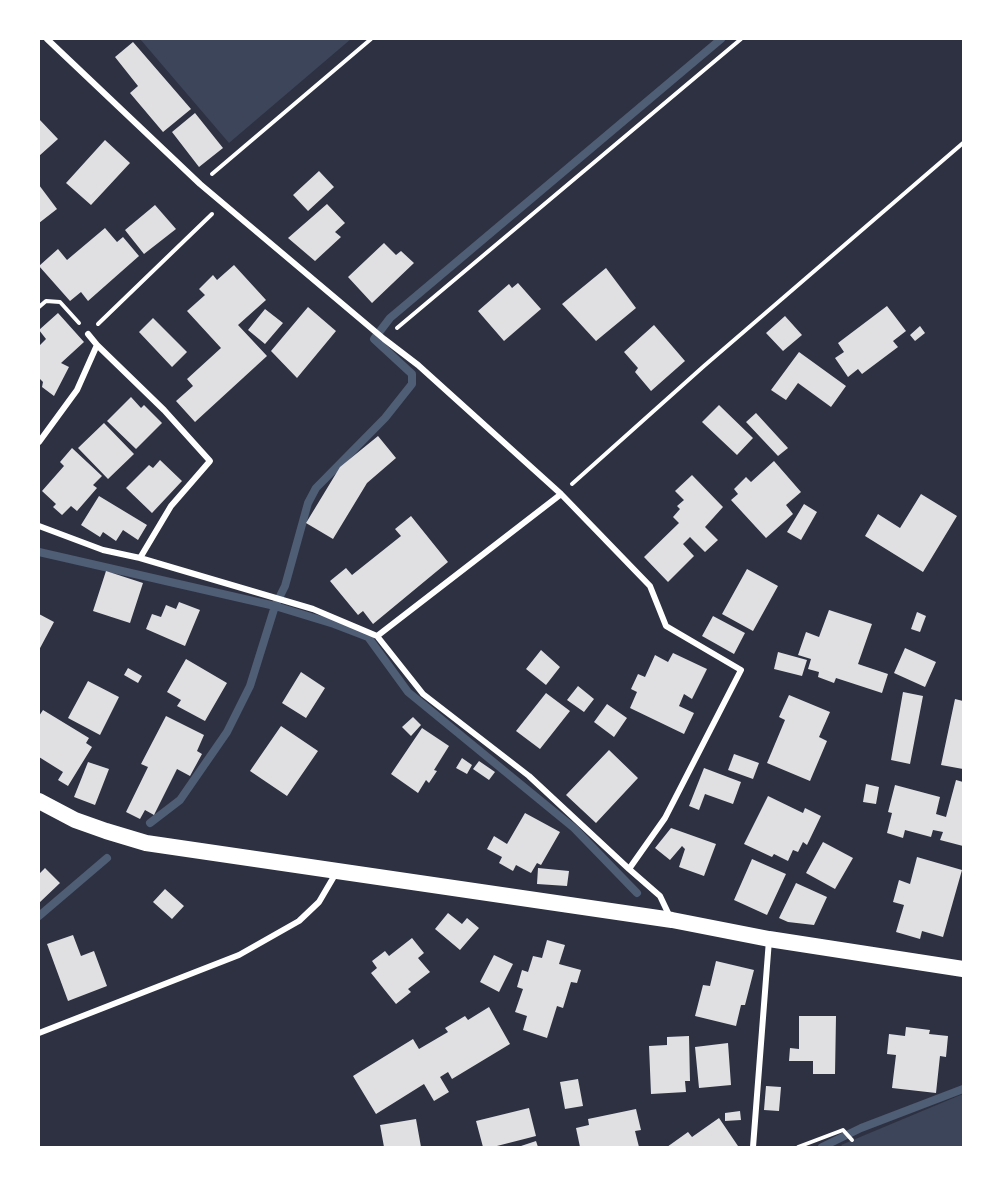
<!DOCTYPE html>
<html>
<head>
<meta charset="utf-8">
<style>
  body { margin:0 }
  #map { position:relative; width:1002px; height:1186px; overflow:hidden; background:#2d3142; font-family:"Open Sans",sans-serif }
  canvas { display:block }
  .frame { position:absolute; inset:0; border:40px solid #fff; pointer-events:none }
</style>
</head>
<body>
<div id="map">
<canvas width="1002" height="1186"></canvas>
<div class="frame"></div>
</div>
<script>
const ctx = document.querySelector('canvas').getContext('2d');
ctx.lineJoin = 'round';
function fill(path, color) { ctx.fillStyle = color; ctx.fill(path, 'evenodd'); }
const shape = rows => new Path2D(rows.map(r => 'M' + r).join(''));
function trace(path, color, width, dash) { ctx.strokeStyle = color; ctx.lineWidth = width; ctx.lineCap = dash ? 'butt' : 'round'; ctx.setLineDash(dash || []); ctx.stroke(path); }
const green = shape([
  [140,39,351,39,229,143],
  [963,1094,963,1147,843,1147,841,1145]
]);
const stream = shape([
  [39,552,275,606,334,624,368,637,408,692,574,828,637,893],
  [150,823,180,800,227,732,250,686,275,606,285,586,308,503,316,488,385,418,412,384,412,374,374,339,390,318,721,39],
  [39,916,107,858],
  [822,1147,861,1128,963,1089]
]);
const building = shape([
  [133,42,191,109,163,132,130,93,138,86,115,57],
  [195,113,223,148,199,167,172,132],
  [39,119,58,139,39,156],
  [105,140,130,163,91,205,66,183],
  [319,171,334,187,308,211,293,195],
  [39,185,57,209,39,223],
  [327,204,345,223,335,232,341,237,315,261,288,238],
  [155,205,176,229,144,254,125,230],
  [105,228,117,242,123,237,139,256,88,301,81,292,70,301,39,266,58,249,67,260],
  [384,243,396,255,401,251,414,263,372,303,348,277],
  [234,265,266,300,238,325,267,356,195,422,176,401,193,386,187,379,221,348,187,311,205,295,199,289,213,275,217,280],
  [606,268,636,308,596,341,562,304],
  [518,283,541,309,504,341,478,311,509,284,512,288],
  [887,306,906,331,893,341,898,347,862,374,858,369,848,377,835,358,844,352,838,343],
  [308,307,336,331,297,378,271,351],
  [265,309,283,323,265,344,248,330],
  [58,313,84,342,61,363,69,367,54,396,42,387,43,382,39,378,39,346,46,339,39,330],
  [785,316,802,335,783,351,766,333],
  [153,318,187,352,172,367,139,332],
  [654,325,685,361,651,391,635,372,638,368,624,352],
  [920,326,925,333,915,341,910,335],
  [799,352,846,386,831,407,798,383,786,400,771,390],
  [131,397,141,408,144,405,162,423,136,449,107,421],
  [719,405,753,438,737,455,702,422],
  [756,413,788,448,778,456,746,422],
  [104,423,134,454,108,479,78,448],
  [378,436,396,458,367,483,333,539,306,523,340,467],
  [72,448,102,476,93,485,97,488,77,511,71,506,62,515,53,507,56,504,42,491,64,466,60,462],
  [160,460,182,481,152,513,126,488,149,465,153,468],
  [774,461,801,492,786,505,793,514,766,538,731,500,738,494,734,489,746,477,751,482],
  [692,475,723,507,705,527,718,540,705,552,690,537,683,544,694,556,668,582,644,557,679,523,673,517,680,509,677,506,684,500,675,491],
  [921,494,957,516,923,572,865,536,878,514,900,528],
  [99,496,147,525,138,540,123,530,116,541,103,532,100,537,81,525],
  [804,504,817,512,801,540,787,532],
  [411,516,448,562,373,624,363,611,358,615,330,581,346,568,352,575,401,536,395,529],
  [747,569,778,586,753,631,722,614],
  [106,571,143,583,130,623,93,611],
  [179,602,200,610,185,646,146,629,152,614,161,617,166,605,176,609],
  [829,610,872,624,858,664,888,674,882,693,836,678,834,683,818,677,819,672,808,669,811,659,798,655,806,632,819,637],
  [917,612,926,616,920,632,911,629],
  [39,614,54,622,39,650],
  [713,616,745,633,734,654,702,636],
  [905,648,936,662,925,687,894,673],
  [541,650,560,667,546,685,526,669],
  [778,652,807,660,802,676,774,669],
  [673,653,707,669,692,699,684,694,679,706,694,713,684,734,630,708,637,692,631,689,638,674,645,677,655,655,668,662],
  [186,659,227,683,205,721,177,706,181,700,167,692],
  [128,668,142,676,138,683,124,675],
  [301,672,325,688,306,718,282,703],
  [88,681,119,697,100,735,68,718],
  [578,686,594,699,584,712,567,700],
  [903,692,923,696,910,764,891,760],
  [546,693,570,711,540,749,516,731],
  [789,695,830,712,819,737,827,741,810,781,767,763,785,720,779,717],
  [955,699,963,701,963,769,941,765],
  [607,704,627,718,614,737,594,722],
  [43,710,89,738,86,743,92,747,68,786,58,780,63,772,39,757,39,716],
  [166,716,204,735,197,751,202,754,190,776,177,769,154,815,145,810,140,819,126,812,148,767,141,764],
  [413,717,421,725,411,736,402,727],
  [281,726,318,751,287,796,250,771],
  [422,728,449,746,434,770,437,771,429,783,426,780,418,793,391,774],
  [609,750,638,778,596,823,566,795],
  [734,754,759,763,753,779,728,770],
  [462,758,472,765,467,774,456,768],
  [479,761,495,772,489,780,473,769],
  [88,762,109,769,95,805,74,797],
  [704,768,741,782,733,804,705,794,699,810,689,806],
  [956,780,963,782,963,846,940,840,943,832,933,830,931,837,905,830,903,838,887,833,892,813,888,812,895,785,940,797,936,814,946,817],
  [866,784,879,787,876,804,863,802],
  [768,796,803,813,805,808,821,816,807,845,803,842,798,852,793,850,788,861,774,854,772,857,744,844],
  [525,813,560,832,541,865,537,863,531,873,516,865,513,871,499,863,502,857,487,849,494,836,507,844],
  [671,828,716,844,704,876,679,867,685,849,682,846,670,860,655,848],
  [823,842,853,858,835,889,806,873],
  [917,857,962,870,943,937,922,931,920,939,896,932,904,905,893,902,899,880,910,884],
  [752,859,786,874,767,915,734,900],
  [45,868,60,883,39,903,39,874],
  [538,868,569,871,567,886,537,884],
  [796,883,827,897,814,925,788,922,779,918],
  [165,889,184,906,172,919,153,902],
  [448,913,462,924,467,918,479,928,460,950,435,929],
  [73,935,81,956,94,951,107,986,68,1001,47,944],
  [412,938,424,953,418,958,430,972,408,989,411,992,396,1004,371,973,377,968,372,961,385,951,389,956],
  [547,940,565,945,559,964,581,970,577,983,571,982,563,1008,557,1006,547,1038,523,1030,527,1016,515,1012,523,989,517,987,522,970,528,972,533,956,542,958],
  [494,955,513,964,499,992,480,982],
  [716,961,754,970,745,1005,741,1005,736,1026,695,1016,703,985,710,986],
  [489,1007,510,1044,452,1079,448,1072,440,1077,449,1092,434,1101,424,1084,376,1114,353,1076,413,1039,419,1049,448,1032,445,1028,465,1016,468,1020],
  [799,1016,836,1016,835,1074,813,1074,813,1061,789,1061,790,1048,799,1049],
  [906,1027,930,1030,929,1034,948,1036,946,1057,940,1056,936,1093,892,1088,896,1055,887,1054,889,1034,905,1036],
  [689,1036,690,1081,685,1081,686,1092,651,1094,649,1046,667,1045,667,1037],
  [728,1043,731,1085,699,1088,695,1047],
  [578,1079,583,1106,565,1109,560,1082],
  [766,1086,781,1087,779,1111,764,1110],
  [529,1108,536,1136,493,1147,483,1147,476,1121],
  [636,1109,641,1130,635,1131,639,1147,580,1147,576,1128,589,1125,588,1119],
  [740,1111,741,1120,725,1121,725,1113],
  [719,1118,738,1146,736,1147,667,1147,688,1132,692,1137],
  [416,1119,421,1147,384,1147,380,1125],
  [536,1141,538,1147,518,1147]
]);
const path = shape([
  [212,174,371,39],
  [39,307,46,301,60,302,79,323],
  [98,324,212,214],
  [397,328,741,39],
  [572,484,704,366,963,143],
  [798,1147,843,1130,852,1140]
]);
const minor = shape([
  [47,39,200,184,384,339,418,365,561,494,650,586,666,626,741,670,665,818,629,869,660,896,670,917],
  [88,334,97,345,164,410,210,461,171,506,140,558],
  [39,442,77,390,97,345],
  [39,526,103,550,140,558,313,609,377,636,561,494],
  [377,636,423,694,529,776,629,869],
  [39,1033,239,955,299,921,319,902,336,873],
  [753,1147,769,940]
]);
const trunk = shape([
  [39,801,75,820,106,831,146,843,672,920,769,939,963,969]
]);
fill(green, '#3c4559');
trace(stream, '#4f5d75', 8);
fill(building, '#e0e0e3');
trace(path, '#fff', 4);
trace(minor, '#fff', 6);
trace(trunk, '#fff', 16);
</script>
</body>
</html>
